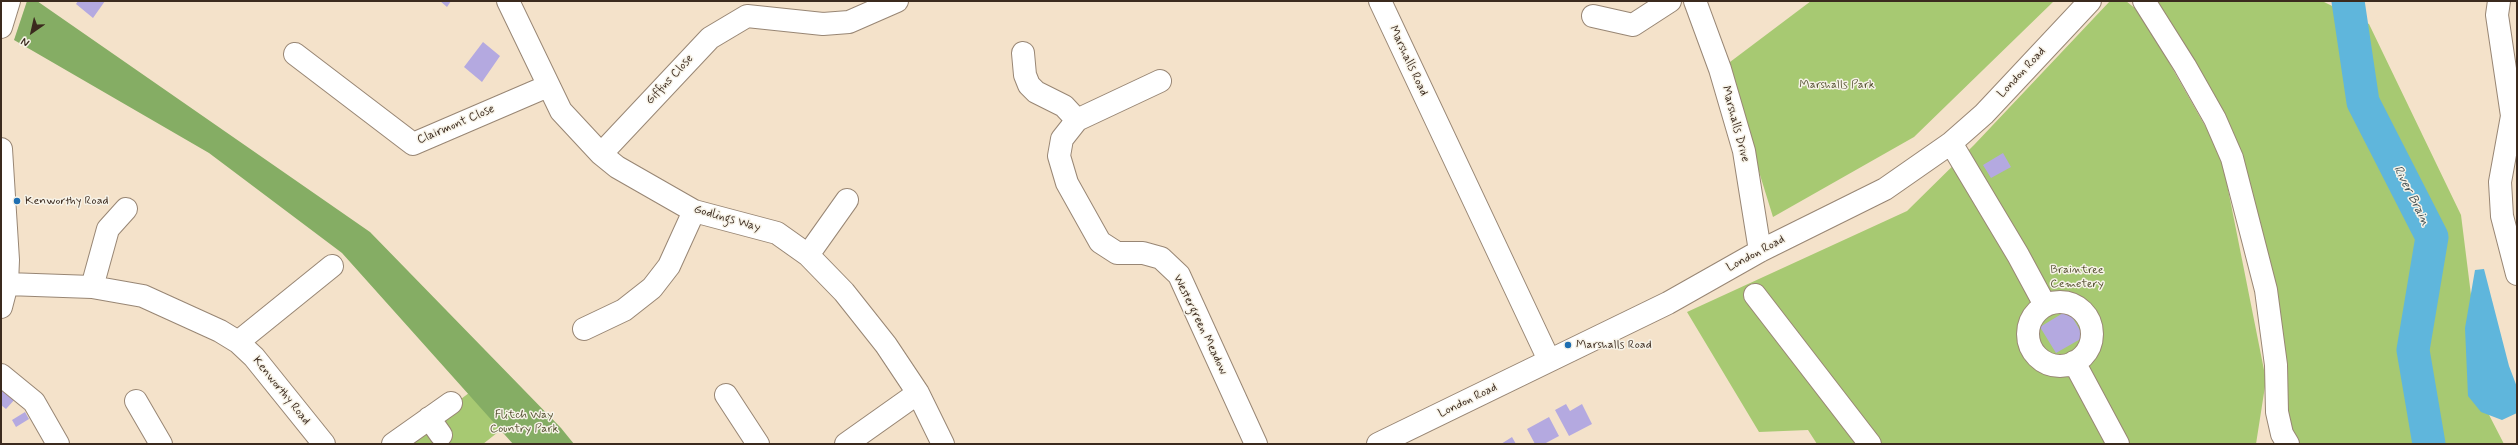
<!DOCTYPE html>
<html>
<head>
<meta charset="utf-8">
<style>
  body { margin:0 }
  #map { position:relative; width:2518px; height:445px; overflow:hidden; background:#f4e2ca; font-family:Mynerve,sans-serif }
  canvas { display:block }
  .frame { position:absolute; inset:0; border:2px solid #3b2a1e; pointer-events:none }
  .north { position:absolute; left:12px; top:12px; width:40px; height:40px; -webkit-text-stroke:3px #f7f3e8; paint-order:stroke; rotate:214deg; font-size:11px; font-weight:700; line-height:16px; text-align:center; color:#3b2a1e }
  .north::after { content:''; display:block; margin:auto; width:14px; height:18px; background:#3b2a1e; clip-path:polygon(50% 0,100% 100%,50% 72%,0 100%) }
</style>
</head>
<body>
<div id="map">
<canvas width="2518" height="445"></canvas>
<div class="frame"></div>
<div class="north">N</div>
</div>
<script>
const ctx = document.querySelector('canvas').getContext('2d');
ctx.lineJoin = 'round';
function fill(path, color) { ctx.fillStyle = color; ctx.fill(path, 'evenodd'); }
const shape = rows => new Path2D(rows.map(r => 'M' + r).join(''));
function trace(path, color, width, dash) { ctx.strokeStyle = color; ctx.lineWidth = width; ctx.lineCap = dash ? 'butt' : 'round'; ctx.setLineDash(dash || []); ctx.stroke(path); }
function drawText(font, color, halo, rows, align = 'center') {
  ctx.font = font + ' Mynerve,sans-serif'; ctx.lineWidth = 3; ctx.setLineDash([]); ctx.textBaseline = 'middle'; ctx.strokeStyle = halo; ctx.fillStyle = color; for (const [text, x, y, turn = 0] of rows) {
    ctx.save(); ctx.translate(x, y); ctx.rotate((+turn || 0) * Math.PI / 180); ctx.textAlign = isNaN(turn) ? turn : align; if (halo) ctx.strokeText(text, 0, 0); ctx.fillText(text, 0, 0); ctx.restore();
  }
}
const green = shape([
  [1811,1,2054,1,1914,137,1773,217,1726,65],
  [2110,1,2126,1,2141,13,2221,154,2266,380,2256,444,1817,444,1808,430,1759,432,1687,312,1907,211,1974,145],
  [2151,1,2322,1,2369,24,2461,215,2485,407,2504,444,2295,444,2281,414,2250,198],
  [469,393,502,429,483,444,400,444]
]);
const forest = shape([
  [27,1,37,1,370,232,561,428,574,444,513,444,342,253,209,153,14,40]
]);
const water = shape([
  [2484,269,2509,366,2517,387,2517,413,2502,420,2481,412,2468,396,2465,328,2475,270]
]);
const river = shape([
  [2348,1,2363,102,2432,237,2413,350,2429,444]
]);
const building = shape([
  [78,1,105,1,93,18,76,4],
  [440,1,451,1,447,7],
  [483,42,500,56,482,82,464,67],
  [2003,153,2011,167,1991,178,1983,165],
  [2068,310,2084,337,2056,353,2040,327],
  [1,383,16,398,6,409,1,405],
  [1566,404,1570,411,1582,404,1592,424,1569,436,1555,410],
  [25,412,29,419,16,427,12,420],
  [1549,417,1559,436,1544,444,1535,444,1527,429],
  [1512,437,1516,444,1501,444]
]);
const minor = shape([
  [508,1,561,111,601,154,617,167,694,211,777,233,808,255,844,292,886,345,918,393,943,444],
  [1380,1,1549,360],
  [1695,1,1720,69,1744,151,1760,251],
  [2144,1,2185,66,2215,119,2232,158,2266,290,2276,365,2277,412,2282,434,2288,444],
  [2499,1,2497,15,2512,116,2500,182,2502,216,2517,274],
  [1593,16,1633,25,1670,1],
  [1,27,9,1],
  [1023,53,1025,75,1029,85,1036,92,1064,106,1077,120],
  [295,54,413,144,548,86],
  [1160,81,1077,120,1062,139,1059,156,1067,183,1100,242,1117,253,1143,253,1161,258,1179,275,1256,444],
  [1951,143,2018,255,2045,305],
  [1,149,8,260,7,284,1,307],
  [601,154,710,38,747,16,823,24,849,22,897,1],
  [808,255,847,200],
  [7,284,92,287,143,296,220,331,238,342,254,357,324,444],
  [92,287,108,229,126,209],
  [1755,295,1870,444],
  '2028 334a32 32 0 1 1 64 0a32 32 0 1 1-64 0Z',
  [584,329,624,310,652,288,669,266,694,211],
  [238,342,332,266],
  [2074,362,2118,444],
  [1,375,34,402,58,444],
  [726,395,758,444],
  [136,401,161,444],
  [429,418,441,435],
  [393,444,451,403],
  [846,444,918,393],
  [1378,444,1668,303,1760,251,1885,189,1951,143,1984,114,2090,1]
]);
const markers = [
  [17,201,4,"#1f6fb2"],
  [1568,345,4,"#1f6fb2"]
];
const streetNames = [
  ["Marshalls Road",1408,61,65],
  ["London Road",2022,73,-47],
  ["Giffins Close",670,80,-47],
  ["Marshalls Drive",1735,124,75],
  ["Clairmont Close",456,125,-23],
  ["Godlings Way",727,219,16],
  ["London Road",1756,254,-28],
  ["Westergreen Meadow",1200,325,64],
  ["Kenworthy Road",281,391,51],
  ["London Road",1468,401,-26]
];
const parkNames = [
  ["Marshalls Park",1837,85],
  ["Braintree",2077,270],
  ["Cemetery",2077,284],
  ["Flitch Way",524,415],
  ["Country Park",524,429]
];
const poiNames = [
  ["Kenworthy Road",25,201],
  ["Marshalls Road",1576,345]
];
const waterNames = [
  ["River Brain",2411,196,63]
];
fill(green, '#a7c972');
fill(forest, '#85ad64');
fill(water, '#5fb6dc');
trace(river, '#5fb6dc', 33);
fill(building, '#b4a9e0');
trace(minor, '#988674', 24);
trace(minor, '#fff', 22);
for (const [x, y, r, color] of markers) { const dot = new Path2D(); dot.arc(x, y, r, 0, 2 * Math.PI); ctx.fillStyle = color; ctx.fill(dot); trace(dot, '#f7f3e8', 1.5); }
drawText('12px', '#3b2a1e', '#f7f3e8', streetNames);
drawText('12px', '#565233', '#f7f3e8', parkNames);
drawText('12px', '#3b2a1e', '#f7f3e8', poiNames, 'left');
drawText('italic 13px', '#465457', '#f7f3e8', waterNames);
</script>
</body>
</html>
